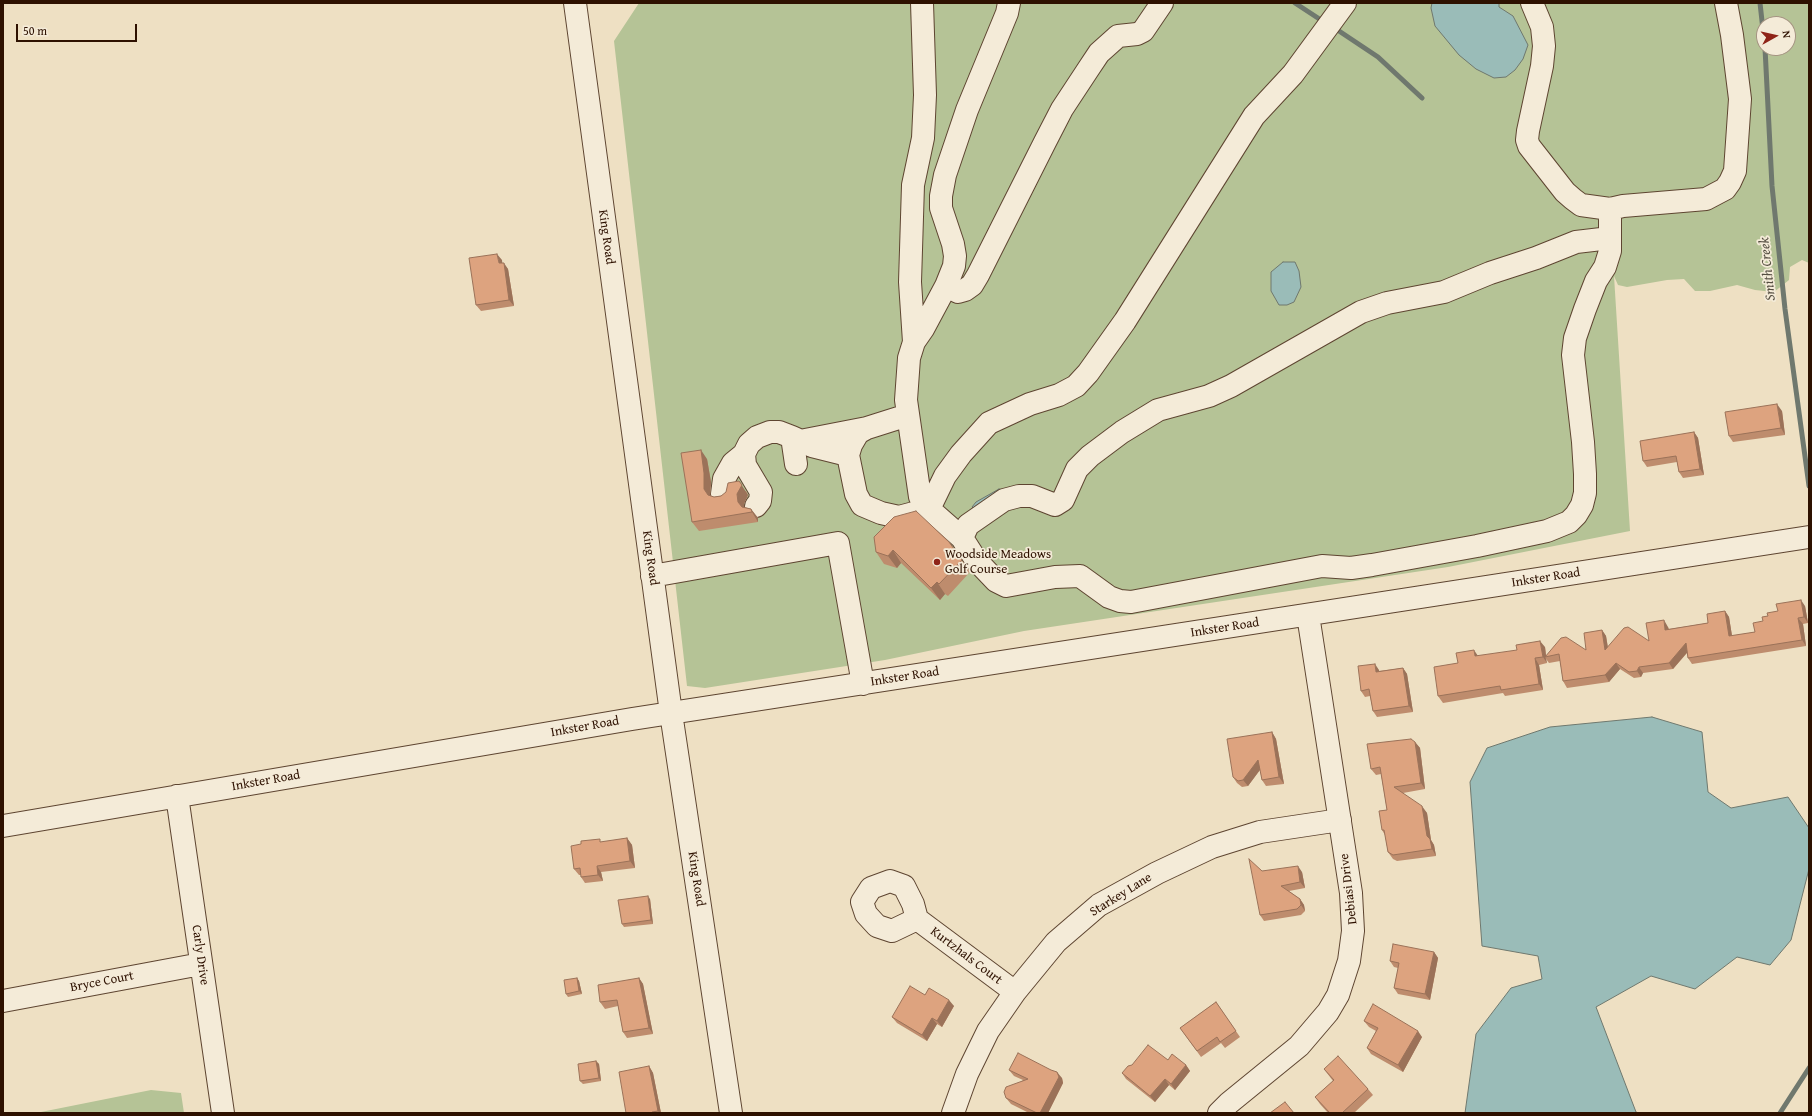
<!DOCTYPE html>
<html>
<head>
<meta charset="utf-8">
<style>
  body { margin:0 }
  #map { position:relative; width:1812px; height:1116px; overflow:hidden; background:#eee0c3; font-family:"Gentium Book Plus",serif }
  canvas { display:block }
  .frame { position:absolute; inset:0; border:4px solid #2e1100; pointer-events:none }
  .north { position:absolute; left:1756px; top:16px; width:40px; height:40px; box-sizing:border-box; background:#f4ebd8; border:1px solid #a59482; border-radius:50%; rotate:82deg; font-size:11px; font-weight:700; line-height:16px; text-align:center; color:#2e1100 }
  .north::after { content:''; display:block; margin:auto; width:14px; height:18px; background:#8f2418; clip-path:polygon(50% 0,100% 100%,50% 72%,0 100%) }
  .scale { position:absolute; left:16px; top:24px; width:121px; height:18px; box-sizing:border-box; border:2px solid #2e1100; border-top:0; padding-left:5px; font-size:12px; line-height:14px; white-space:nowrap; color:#2e1100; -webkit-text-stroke:3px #f4ebd8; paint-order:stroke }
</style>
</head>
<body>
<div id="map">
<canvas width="1812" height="1116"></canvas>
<div class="frame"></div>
<div class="north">N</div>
<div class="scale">50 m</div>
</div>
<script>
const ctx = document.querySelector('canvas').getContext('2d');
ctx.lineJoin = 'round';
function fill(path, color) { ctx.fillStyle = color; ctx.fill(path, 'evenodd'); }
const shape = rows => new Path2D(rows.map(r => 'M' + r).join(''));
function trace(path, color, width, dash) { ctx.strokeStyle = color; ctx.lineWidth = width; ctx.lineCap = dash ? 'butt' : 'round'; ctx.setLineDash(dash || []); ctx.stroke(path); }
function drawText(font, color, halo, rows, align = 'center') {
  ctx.font = font + ' "Gentium Book Plus",serif'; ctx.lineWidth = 3.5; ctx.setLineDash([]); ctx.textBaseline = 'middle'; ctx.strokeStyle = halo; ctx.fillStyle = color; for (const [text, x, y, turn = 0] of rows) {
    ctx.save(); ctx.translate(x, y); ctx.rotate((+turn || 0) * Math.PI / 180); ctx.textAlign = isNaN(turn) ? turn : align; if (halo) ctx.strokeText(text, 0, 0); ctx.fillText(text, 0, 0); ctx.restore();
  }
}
const green = shape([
  [639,3,1809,3,1809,263,1802,260,1790,267,1789,280,1774,292,1755,290,1737,285,1710,291,1695,291,1684,279,1667,280,1627,287,1618,285,1614,276,1630,531,1448,567,1024,631,885,660,705,688,687,686,614,41],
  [1764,24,1788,24,1788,48,1764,48],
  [151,1090,181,1093,184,1113,36,1113]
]);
const water = shape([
  [1432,3,1499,3,1499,7,1513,16,1528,45,1523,59,1515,70,1506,77,1494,78,1476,69,1459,55,1435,26,1431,8,1432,3],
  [1283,262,1295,262,1299,271,1301,287,1294,302,1287,305,1279,305,1271,291,1271,272,1283,262],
  [999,489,1004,490,975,510,972,507,976,502,999,489],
  [1652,717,1702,732,1708,792,1731,808,1788,797,1809,828,1809,869,1791,940,1770,965,1737,957,1695,989,1651,976,1596,1007,1636,1112,1638,1113,1465,1113,1476,1034,1511,988,1542,979,1538,956,1482,946,1470,782,1487,748,1550,727,1652,717]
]);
const stream = shape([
  [1295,3,1324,22],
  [1760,3,1764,39],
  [1333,27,1378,57,1422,98],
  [1765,48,1772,186,1785,309,1809,486],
  [1780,1113,1809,1068]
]);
const minor = shape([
  [575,3,671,713,731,1113],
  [922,3,925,95,923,138,913,185,910,282,914,342,909,358,906,400,920,497,929,509,962,538,976,560,996,581,1006,586,1055,577,1080,576,1109,597,1120,601,1131,602,1306,569,1322,566,1351,568,1372,565,1477,546,1547,531,1569,522,1576,515,1582,505,1585,493,1585,474,1583,442,1573,355,1575,338,1585,309,1596,281,1605,267,1610,251,1610,209,1623,206,1706,199,1725,189,1730,182,1735,171,1740,99,1732,35,1726,3],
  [1009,3,1007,13,967,110,945,175,941,196,941,208,953,244,955,256,954,266,946,286,958,292,965,290,972,285,978,275,1045,142,1062,109,1089,68,1099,53,1118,36,1137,34,1143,31,1162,3],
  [1532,3,1542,27,1544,46,1542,66,1528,131,1527,140,1529,146,1565,192,1573,199,1581,205,1610,209],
  [914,342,923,329,946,286],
  [908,415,867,428,858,433,851,445,848,455,856,494,862,505,881,513,899,517,929,509,945,476,961,454,989,423,1030,404,1059,395,1076,386,1088,373,1125,321,1254,116,1293,74,1345,3],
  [800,441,867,428],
  [744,454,745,465,761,492,760,501,756,506],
  [796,464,792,437,812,446,848,455],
  [722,494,724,479,733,463,744,454,749,444,757,437,770,432,779,432,792,437],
  [962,538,968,525,1004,500,1019,496,1032,496,1055,505,1063,500,1077,469,1090,456,1122,432,1158,410,1209,396,1231,386,1361,312,1387,303,1444,292,1490,273,1536,258,1576,242,1610,238],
  [652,576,838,543,863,684],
  [177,796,223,1113],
  [3,826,632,719,1809,537],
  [917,919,892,931,877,926,866,914,862,902,871,888,890,881,904,886,913,904,917,919,1015,992],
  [3,1001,201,964],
  [953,1113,967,1074,988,1031,1015,992,1056,942,1099,905,1157,873,1212,847,1260,832,1340,820],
  [1219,1113,1229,1103,1299,1046,1328,1012,1338,995,1349,961,1353,931,1351,893,1308,615]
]);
const wall = shape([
  [502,260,502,263,508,269,514,306,481,311,476,305],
  [1782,411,1785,435,1733,442,1729,436],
  [1694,432,1698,438,1704,475,1683,478,1679,472,1677,462,1647,467,1643,461],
  [707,459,711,482,710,496,714,497,746,491,748,495,744,504,744,507,751,509,758,518,758,522,699,531,692,522],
  [949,542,970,572,948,596,945,594,940,600,901,563,897,568,884,564,876,552],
  [1805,606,1808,623,1803,624,1806,646,1692,664,1688,658,1687,653,1673,669,1643,673,1641,677,1634,678,1620,669,1609,682,1567,688,1563,681,1560,661,1549,663,1546,659,1547,663,1539,665,1543,690,1505,696,1503,693,1443,703,1438,696,1458,663,1478,656,1545,647,1546,655,1586,650,1602,630,1606,636,1608,647,1649,641,1668,627,1669,629,1708,623,1725,611,1729,617,1732,636,1755,632,1763,621,1768,616],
  [1403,668,1407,674,1413,712,1377,717,1373,711,1370,696,1365,697,1361,691,1379,670,1379,671],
  [1272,732,1276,739,1284,784,1266,786,1262,780,1260,770,1248,786,1242,787,1237,783,1233,777],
  [1415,742,1420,748,1425,789,1403,793,1427,813,1431,840,1434,845,1436,856,1397,861,1393,859,1388,852,1385,835,1382,830,1387,810,1381,774,1376,775,1371,769],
  [627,838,632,845,635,868,601,872,603,881,585,883,581,877,581,875,579,875,574,869,602,842],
  [1262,871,1302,872,1305,888,1289,891,1300,899,1304,905,1305,911,1301,915,1264,921,1260,915],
  [650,899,653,924,624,927,622,924],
  [1434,952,1438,958,1430,1000,1398,994,1394,988,1398,968,1394,967,1390,961],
  [577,978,579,981,582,994,568,997,566,994],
  [639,978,643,984,653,1034,627,1038,623,1032,618,1006,605,1009,600,1002],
  [925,995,954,1006,942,1027,937,1024,927,1041,897,1023,892,1017],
  [1216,1002,1240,1037,1225,1048,1221,1043,1201,1057,1180,1028],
  [1364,1021,1422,1037,1403,1072,1371,1054,1367,1048,1376,1031,1369,1027],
  [1168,1060,1186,1065,1190,1071,1175,1090,1169,1085,1155,1102,1126,1079,1122,1073],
  [596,1061,599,1064,601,1081,583,1084,580,1081],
  [649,1066,653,1073,661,1113,626,1113],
  [1324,1069,1368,1089,1373,1095,1354,1113,1328,1113,1320,1104,1315,1097,1333,1081],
  [1009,1070,1062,1078,1063,1083,1048,1113,1029,1113,1011,1104,1006,1098,1023,1080,1014,1076]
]);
const shadedWall = shape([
  [497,254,502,260,503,270,499,263],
  [504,263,508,269,514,306,509,300],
  [1777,404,1782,411,1785,435,1781,428],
  [1694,432,1698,438,1704,475,1700,469],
  [701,450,707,459,711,482,710,498,704,489],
  [739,481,748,495,744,504,745,511,738,502,737,494],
  [751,509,758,518,758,522,752,512],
  [893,550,901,563,897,568,888,556],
  [937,582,945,594,940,600,931,588],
  [1801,600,1805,606,1808,623,1804,617],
  [1725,611,1729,617,1733,642,1729,636],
  [1798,618,1803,624,1806,646,1802,640],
  [1664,620,1668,627,1670,636,1665,630],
  [1602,630,1606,636,1609,656,1605,650],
  [1540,641,1545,647,1546,656,1545,657,1546,659,1547,663,1543,657],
  [1686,643,1690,649,1673,669,1669,663],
  [1474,650,1478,656,1475,656],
  [1535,658,1539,665,1543,690,1539,684],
  [1616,663,1620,669,1609,682,1605,675],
  [1375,664,1379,670,1380,678,1376,672],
  [1639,667,1643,673,1641,677,1637,671],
  [1403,668,1407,674,1413,712,1409,706],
  [1272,732,1276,739,1284,784,1279,777],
  [1415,742,1420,748,1425,789,1421,783],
  [1258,760,1262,767,1248,786,1243,780],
  [1422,806,1427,813,1431,840,1434,845,1436,856,1432,849,1427,836],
  [627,838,632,845,635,868,630,861],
  [597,866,601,872,603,881,598,875],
  [1298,866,1302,872,1305,888,1300,882],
  [648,896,650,899,653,924,651,920],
  [1300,899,1304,905,1305,911,1301,905],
  [1434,952,1438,958,1430,1000,1425,994],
  [577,978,579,981,582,994,579,991],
  [639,978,643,984,653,1034,649,1028],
  [949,1000,954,1006,942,1027,937,1021],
  [932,1018,937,1024,927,1041,922,1035],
  [1418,1031,1422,1037,1403,1072,1398,1065],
  [596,1061,599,1064,601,1081,599,1078],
  [1186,1065,1190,1071,1175,1090,1171,1084],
  [649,1066,653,1073,661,1113,659,1113,658,1111],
  [1057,1072,1062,1078,1063,1083,1048,1113,1040,1113],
  [1165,1079,1169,1085,1155,1102,1150,1096]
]);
const building = shape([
  [497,254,499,263,504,263,509,300,476,305,469,258,497,254],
  [1777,404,1781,428,1729,436,1725,412,1777,404],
  [1694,432,1700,469,1679,472,1676,456,1643,461,1640,441,1694,432],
  [701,450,704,473,704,489,708,495,714,497,721,496,726,492,728,483,739,481,742,485,737,494,738,502,742,507,751,509,752,512,692,522,681,453,701,450],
  [916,511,949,542,962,560,939,584,937,582,931,588,893,550,888,556,876,552,874,537,894,517,916,511],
  [1801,600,1804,617,1798,618,1802,640,1688,658,1686,643,1669,663,1639,667,1637,671,1629,672,1616,663,1605,675,1563,681,1559,654,1545,657,1561,638,1566,637,1586,650,1584,633,1602,630,1605,650,1624,628,1628,627,1649,641,1646,623,1664,620,1665,630,1708,623,1707,614,1725,611,1729,636,1755,632,1753,623,1763,621,1762,617,1768,616,1767,613,1778,611,1776,604,1801,600],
  [1540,641,1543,657,1535,658,1539,684,1501,690,1500,686,1438,696,1434,667,1458,663,1456,653,1474,650,1475,656,1517,650,1516,645,1540,641],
  [1375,664,1376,672,1403,668,1409,706,1373,711,1369,689,1361,691,1358,666,1375,664],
  [1272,732,1279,777,1262,780,1258,760,1243,780,1238,781,1233,777,1227,739,1272,732],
  [1411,739,1415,742,1421,783,1394,787,1422,806,1427,836,1430,839,1432,849,1393,855,1388,852,1384,830,1382,830,1379,811,1387,810,1380,767,1371,769,1367,744,1411,739],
  [627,838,630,861,597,866,598,875,581,877,580,868,574,869,571,846,581,844,581,841,600,839,600,842,627,838],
  [1249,859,1262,871,1298,866,1300,882,1281,886,1300,899,1301,905,1297,909,1260,915,1249,859],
  [648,896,651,920,622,924,618,900,648,896],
  [1393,944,1434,952,1425,994,1394,988,1399,963,1390,961,1393,944],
  [577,978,579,991,566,994,564,980,577,978],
  [639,978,649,1028,623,1032,617,1000,600,1002,598,985,639,978],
  [910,986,925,995,929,988,949,1000,937,1021,932,1018,922,1035,892,1017,910,986],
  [1216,1002,1236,1031,1220,1042,1217,1037,1197,1051,1180,1028,1216,1002],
  [1373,1004,1418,1031,1398,1065,1367,1048,1378,1028,1364,1021,1373,1004],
  [1148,1045,1168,1060,1172,1054,1186,1065,1171,1084,1165,1079,1150,1096,1122,1073,1128,1066,1132,1065,1148,1045],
  [1018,1053,1051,1070,1057,1072,1059,1077,1040,1113,1037,1113,1006,1098,1004,1092,1006,1087,1028,1079,1009,1070,1018,1053],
  [1338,1056,1368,1089,1342,1113,1330,1113,1315,1097,1334,1080,1324,1069,1338,1056],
  [596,1061,599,1078,580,1081,578,1064,596,1061],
  [649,1066,658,1111,652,1112,653,1113,626,1113,619,1072,649,1066],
  [1285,1102,1294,1113,1270,1113,1285,1102]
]);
const markers = [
  [937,562,4,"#8f2418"]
];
const streetNames = [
  ["King Road",606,237,82],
  ["King Road",650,558,82],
  ["Inkster Road",1546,578,-9],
  ["Inkster Road",1225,628,-9],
  ["Inkster Road",905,677,-9],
  ["Inkster Road",585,727,-10],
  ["Inkster Road",266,781,-10],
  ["King Road",696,879,81],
  ["Debiasi Drive",1349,889,-97],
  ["Starkey Lane",1121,895,-32],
  ["Carly Drive",200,955,82],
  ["Kurtzhals Court",966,956,37],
  ["Bryce Court",102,982,-11]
];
const poiNames = [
  ["Woodside Meadows",945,555],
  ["Golf Course",945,570]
];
const waterNames = [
  ["Smith Creek",1768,269,-96]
];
fill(green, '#b5c396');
fill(water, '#9abcb8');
trace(water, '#6f786e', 1);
trace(stream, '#6f786e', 5);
trace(minor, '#5e4531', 24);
trace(minor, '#f4ebd8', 22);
fill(wall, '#be8c6d');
fill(shadedWall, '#9b7259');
fill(building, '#dda37f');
trace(building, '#9b7259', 1);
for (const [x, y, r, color] of markers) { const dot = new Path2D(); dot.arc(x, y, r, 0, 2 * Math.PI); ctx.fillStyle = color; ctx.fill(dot); trace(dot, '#f4ebd8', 1.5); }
drawText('13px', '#2e1100', '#f4ebd8', streetNames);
drawText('13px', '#2e1100', '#f4ebd8', poiNames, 'left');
drawText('italic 14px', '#544d40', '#f4ebd8', waterNames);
</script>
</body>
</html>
